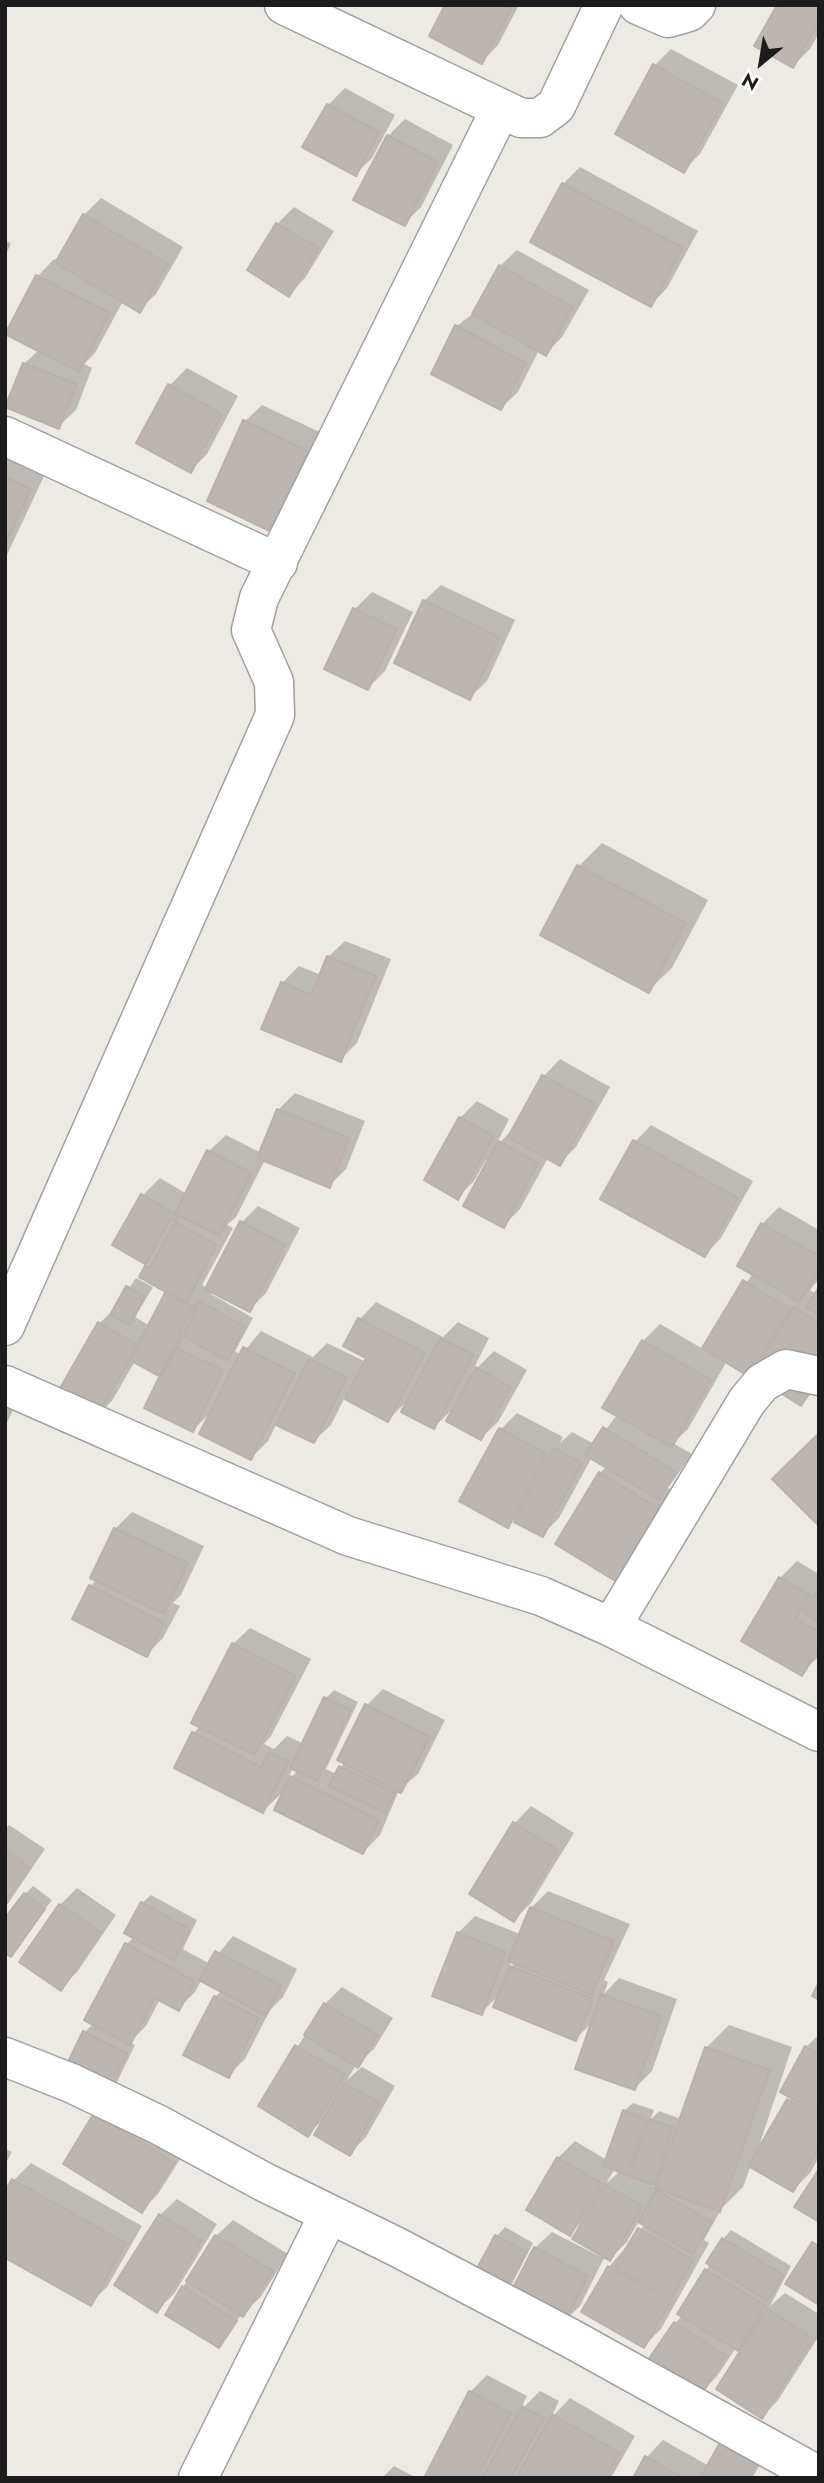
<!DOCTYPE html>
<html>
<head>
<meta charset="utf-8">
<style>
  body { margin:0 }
  #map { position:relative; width:824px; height:2483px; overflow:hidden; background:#ede9e3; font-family:Jost,sans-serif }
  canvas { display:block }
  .frame { position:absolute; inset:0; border:7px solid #1c1c1c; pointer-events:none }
  .north { position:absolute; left:726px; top:28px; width:70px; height:70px; -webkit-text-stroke:5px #fff; paint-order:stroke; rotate:210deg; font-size:19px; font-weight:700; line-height:28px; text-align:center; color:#1c1c1c }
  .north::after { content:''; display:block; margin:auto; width:24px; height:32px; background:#1c1c1c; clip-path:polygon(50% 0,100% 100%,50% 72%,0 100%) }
</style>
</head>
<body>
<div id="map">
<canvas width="824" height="2483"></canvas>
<div class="frame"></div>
<div class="north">N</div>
</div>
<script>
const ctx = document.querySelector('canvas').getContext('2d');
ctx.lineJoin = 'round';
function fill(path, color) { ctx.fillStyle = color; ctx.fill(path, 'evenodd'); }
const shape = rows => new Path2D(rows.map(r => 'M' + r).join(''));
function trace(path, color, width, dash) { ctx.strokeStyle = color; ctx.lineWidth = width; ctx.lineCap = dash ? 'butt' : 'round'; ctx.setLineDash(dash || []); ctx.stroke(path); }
const shadow = shape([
  [447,5,519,5,498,45,482,62],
  [819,5,819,33,810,49,793,66],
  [671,49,738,85,700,154,683,171,655,65],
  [345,88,395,115,372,158,356,174,328,105],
  [405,119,453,145,421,207,404,224,388,136],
  [580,167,698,231,667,288,651,305,563,184],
  [101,198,183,247,156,294,139,310,123,301,95,353,84,364,92,368,76,410,59,426,24,364,39,350,38,276,54,259,58,261,84,215],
  [294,207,334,231,305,278,289,295,249,270,277,224],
  [5,241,11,243,5,257],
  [517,250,589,290,562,337,546,354,539,350,518,392,501,408,457,326,476,311,500,266],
  [187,368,238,396,207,454,190,471,170,385],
  [262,405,324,434,271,529,245,421],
  [5,453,46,472,5,559],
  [441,585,515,620,487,681,470,697,424,601],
  [372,592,413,612,385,671,368,688,355,609],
  [602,843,708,900,672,968,648,991,579,866],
  [345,941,391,959,357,1043,340,1060,282,983,299,966,321,975,328,957],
  [560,1059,610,1087,576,1147,559,1164,548,1158,520,1209,503,1226,489,1162,486,1160,474,1181,457,1198,460,1118,477,1101,509,1119,495,1147,516,1126,544,1076],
  [295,1093,365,1121,346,1169,329,1186,265,1160,236,1217,227,1225,233,1228,202,1285,207,1288,242,1222,258,1206,300,1228,266,1293,249,1310,213,1291,211,1294,253,1318,235,1351,241,1355,261,1331,313,1357,327,1343,366,1362,368,1357,360,1319,376,1302,443,1337,458,1322,489,1338,471,1374,494,1351,527,1370,498,1422,481,1438,454,1408,434,1427,409,1399,388,1420,345,1397,331,1425,314,1441,277,1423,268,1441,251,1458,212,1411,193,1430,162,1376,135,1361,112,1401,95,1418,100,1323,116,1307,136,1278,153,1287,135,1317,150,1326,168,1292,148,1264,114,1244,143,1195,160,1178,187,1194,209,1151,226,1135,261,1153,278,1110],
  [651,1125,753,1181,721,1238,705,1255,635,1142],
  [779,1207,819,1230,819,1279,810,1290,816,1294,819,1290,818,1387,801,1404,762,1359,747,1374,727,1361,688,1429,673,1443,692,1454,668,1488,684,1498,641,1568,600,1473,607,1466,592,1457,559,1518,542,1535,519,1514,508,1526,500,1430,517,1413,563,1437,560,1443,572,1432,594,1444,618,1414,643,1341,660,1324,703,1349,753,1273,762,1224],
  [5,1406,13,1410,5,1427],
  [132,1512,204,1546,181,1595,173,1603,180,1606,163,1638,146,1655,90,1586,97,1580,115,1529],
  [797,1561,819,1574,819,1656,801,1674,780,1578],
  [250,1628,311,1659,271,1736,264,1744,274,1749,287,1736,304,1744,325,1699,334,1690,358,1702,326,1769,336,1774,345,1762,367,1705,383,1689,445,1720,418,1774,399,1790,380,1835,363,1852,286,1789,263,1811,193,1733,201,1726,233,1644],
  [293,1768,298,1770,286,1783,286,1782],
  [531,1806,574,1833,531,1903,514,1920,471,1893,515,1823],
  [9,1825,45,1849,5,1908,5,1829],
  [33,1886,52,1900,11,1954,25,1894],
  [77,1888,116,1915,77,1972,60,1989,60,1905],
  [548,1891,630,1924,604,1980,608,1982,604,1994,619,1978,677,1999,652,2071,635,2088,594,2021,575,2039,501,1993,481,2013,458,1933,475,1916,520,1934,531,1908],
  [512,1960,516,1962,508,1970],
  [151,1895,197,1920,183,1949,210,1964,233,1936,297,1969,283,1997,270,2010,245,2059,228,2076,215,1997,222,1990,202,1979,195,1992,178,2009,160,1999,146,2026,130,2042,135,2045,117,2082,108,2090,85,2032,94,2023,127,1944,135,1936,142,1903],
  [342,1987,393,2018,374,2049,356,2065,347,2080,362,2067,395,2086,366,2137,349,2154,324,2119,308,2134,260,2105,325,2004],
  [729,2025,792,2047,756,2155,792,2096,806,2047,819,2035,819,2157,810,2173,793,2190,751,2165,743,2187,720,2210,713,2208,719,2213,704,2240,709,2243,661,2329,644,2346,609,2267,645,2224,639,2221,627,2242,610,2259,605,2256,580,2306,563,2322,535,2248,552,2232,601,2257,602,2255,585,2218,570,2234,529,2209,558,2158,575,2141,607,2160,624,2111,633,2103,654,2110,650,2120,659,2111,681,2119,706,2048],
  [636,2163,632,2174,627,2171],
  [615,2169,620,2171,608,2182,607,2182],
  [662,2174,657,2188,651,2185],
  [95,2114,189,2145,158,2194,141,2211],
  [5,2149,12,2152,5,2165],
  [31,2163,142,2226,107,2287,90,2304,5,2195,14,2180],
  [177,2199,217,2224,174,2294,157,2310,160,2215],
  [233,2220,288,2254,260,2298,242,2314,219,2346,183,2287,216,2236],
  [505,2227,533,2243,513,2282,504,2290,475,2275,497,2236],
  [731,2230,791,2266,770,2306,785,2293,819,2314,819,2336,778,2400,762,2417,749,2338,736,2348,717,2376,701,2393,675,2323,683,2315,723,2239],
  [487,2375,527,2396,519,2412,540,2391,559,2401,551,2418,570,2398,635,2436,611,2478,426,2478,470,2392],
  [663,2440,709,2466,772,2445,752,2478,635,2478,647,2457],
  [394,2466,417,2478,382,2478]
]);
const building = shape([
  [445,5,513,5,482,64,429,36,445,5],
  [777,5,819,5,819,22,793,68,754,46,777,5],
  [653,64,723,103,684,173,615,134,653,64],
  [327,104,379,132,356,176,302,147,327,104],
  [387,135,438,162,405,226,353,200,387,135],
  [562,183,683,248,651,307,530,242,562,183],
  [83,214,168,264,140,313,55,263,83,214],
  [276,223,319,248,289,297,247,270,276,223],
  [499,265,573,307,546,356,472,314,499,265],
  [36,275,110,313,79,372,5,334,36,275],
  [455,325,526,363,501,410,431,374,455,325],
  [23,363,77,384,59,429,5,407,23,363],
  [168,384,222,414,191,473,136,443,168,384],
  [243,420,308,451,272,532,207,501,243,420],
  [5,477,31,489,5,545,5,477],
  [423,600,500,637,470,700,394,663,423,600],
  [353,608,397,629,368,690,324,669,353,608],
  [577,865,686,923,649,993,540,935,577,865],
  [327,956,376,976,341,1062,261,1029,281,982,311,995,327,956],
  [542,1075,595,1104,560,1166,508,1137,542,1075],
  [277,1109,349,1138,330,1188,257,1158,277,1109],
  [459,1117,494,1136,458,1200,424,1180,459,1117],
  [633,1140,738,1198,705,1257,600,1199,633,1140],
  [498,1141,538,1163,504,1228,463,1206,498,1141],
  [207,1150,252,1173,219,1236,175,1213,207,1150],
  [141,1194,179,1216,150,1267,112,1245,141,1194],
  [170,1219,217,1245,186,1303,139,1277,170,1219],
  [240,1221,285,1245,250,1312,205,1289,240,1221],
  [761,1223,819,1256,819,1270,800,1302,737,1266,761,1223],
  [743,1280,790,1309,748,1376,702,1348,743,1280],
  [126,1286,145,1296,130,1325,110,1315,126,1286],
  [819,1287,819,1315,806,1307,819,1287],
  [166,1291,197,1308,161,1377,130,1360,166,1291],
  [198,1300,246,1327,227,1361,179,1334,198,1300],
  [794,1307,819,1323,819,1379,801,1406,752,1375,794,1307],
  [358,1318,425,1353,388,1422,345,1399,366,1358,343,1346,358,1318],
  [98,1322,138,1345,95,1420,55,1397,98,1322],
  [440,1338,474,1355,434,1429,401,1412,440,1338],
  [642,1340,711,1380,672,1447,602,1408,642,1340],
  [174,1347,223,1370,193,1432,144,1408,174,1347],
  [243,1347,295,1373,251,1460,199,1434,243,1347],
  [309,1359,347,1377,314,1443,276,1425,309,1359],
  [476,1367,511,1387,481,1440,446,1421,476,1367],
  [603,1427,676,1472,659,1500,585,1455,603,1427],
  [499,1428,547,1454,508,1528,459,1501,499,1428],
  [819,1433,819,1526,772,1479,819,1433],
  [554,1448,582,1463,543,1537,514,1522,554,1448],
  [599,1472,669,1515,625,1587,555,1544,599,1472],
  [114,1528,188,1563,164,1614,90,1578,114,1528],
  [779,1577,810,1595,796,1619,819,1632,819,1648,802,1676,741,1641,779,1577],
  [89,1585,164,1623,147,1657,72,1619,89,1585],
  [819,1587,819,1622,803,1613,819,1587],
  [232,1643,296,1676,255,1755,191,1723,232,1643],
  [324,1697,351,1710,317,1781,290,1768,324,1697],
  [365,1704,430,1737,401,1793,337,1760,365,1704],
  [192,1732,261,1767,269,1752,289,1761,263,1813,174,1768,192,1732],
  [339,1766,395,1793,385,1813,329,1786,339,1766],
  [290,1776,379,1820,363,1854,274,1810,290,1776],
  [513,1822,558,1850,514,1922,469,1894,513,1822],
  [5,1850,30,1867,5,1903,5,1850],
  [24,1893,45,1909,11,1957,5,1953,5,1918,24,1893],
  [141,1902,190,1929,174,1960,124,1933,141,1902],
  [59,1904,101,1932,61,1991,19,1962,59,1904],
  [530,1907,614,1941,592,1995,508,1961,530,1907],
  [457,1932,506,1952,482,2015,432,1996,457,1932],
  [125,1943,195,1981,179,2011,155,1998,130,2045,84,2020,125,1943],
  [215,1951,282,1986,266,2016,199,1980,215,1951],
  [510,1966,593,1999,576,2041,493,2007,510,1966],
  [819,1982,819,2000,812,1996,819,1982],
  [601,1994,662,2016,635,2090,575,2069,601,1994],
  [214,1996,259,2018,229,2078,183,2055,214,1996],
  [324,2003,378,2035,358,2068,304,2035,324,2003],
  [83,2031,127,2053,109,2092,64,2070,83,2031],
  [295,2045,345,2075,308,2137,258,2106,295,2045],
  [805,2046,819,2054,819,2113,780,2092,805,2046],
  [705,2047,770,2070,720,2212,655,2188,705,2047],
  [344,2083,380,2103,350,2156,314,2135,344,2083],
  [787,2099,819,2117,819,2148,793,2192,748,2166,787,2099],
  [623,2110,646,2119,627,2175,603,2166,623,2110],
  [94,2113,174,2163,142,2213,63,2164,94,2113],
  [649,2119,673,2127,654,2185,629,2176,649,2119],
  [557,2157,601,2183,570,2236,526,2210,557,2157],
  [819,2169,819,2222,794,2207,819,2169],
  [12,2179,126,2243,91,2306,5,2258,5,2191,12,2179],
  [604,2184,643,2206,610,2261,572,2239,604,2184],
  [656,2190,712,2222,693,2254,638,2222,656,2190],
  [159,2214,202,2241,157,2313,114,2285,159,2214],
  [638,2228,693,2260,671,2299,615,2267,638,2228],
  [215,2235,273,2271,243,2317,186,2281,215,2235],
  [495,2235,526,2252,504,2292,473,2276,495,2235],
  [722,2238,784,2275,768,2301,706,2263,722,2238],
  [812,2242,819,2246,819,2305,785,2284,812,2242],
  [534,2247,588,2276,563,2324,509,2296,534,2247],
  [608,2266,671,2302,644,2348,581,2312,608,2266],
  [705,2269,765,2305,738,2351,677,2314,705,2269],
  [182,2286,237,2321,219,2348,165,2315,182,2286],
  [767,2308,813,2338,762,2419,716,2389,767,2308],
  [674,2322,726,2356,701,2395,648,2360,674,2322],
  [469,2391,511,2413,477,2478,424,2478,469,2391],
  [522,2406,544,2418,511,2478,482,2478,522,2406],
  [552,2414,620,2453,605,2478,516,2478,552,2414],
  [721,2441,757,2462,747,2478,700,2478,721,2441],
  [645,2456,684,2478,633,2478,645,2456]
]);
const minor = shape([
  [284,5,521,118,540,118,556,106,604,5],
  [638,5,668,18,689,12,696,5],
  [5,436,278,563],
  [5,1326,275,715,274,682,251,630,259,598,500,110],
  [5,1385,348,1536,541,1596,611,1627,819,1732],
  [611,1627,747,1401,762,1383,786,1369,819,1376],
  [5,2057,71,2083,159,2125,264,2182,395,2246,570,2338,819,2476],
  [198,2478,329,2214]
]);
fill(shadow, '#0003');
fill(building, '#bdb5b0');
trace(building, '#bdb0a7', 2);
trace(minor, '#a0a0a0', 41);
trace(minor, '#fff', 38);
</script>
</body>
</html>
